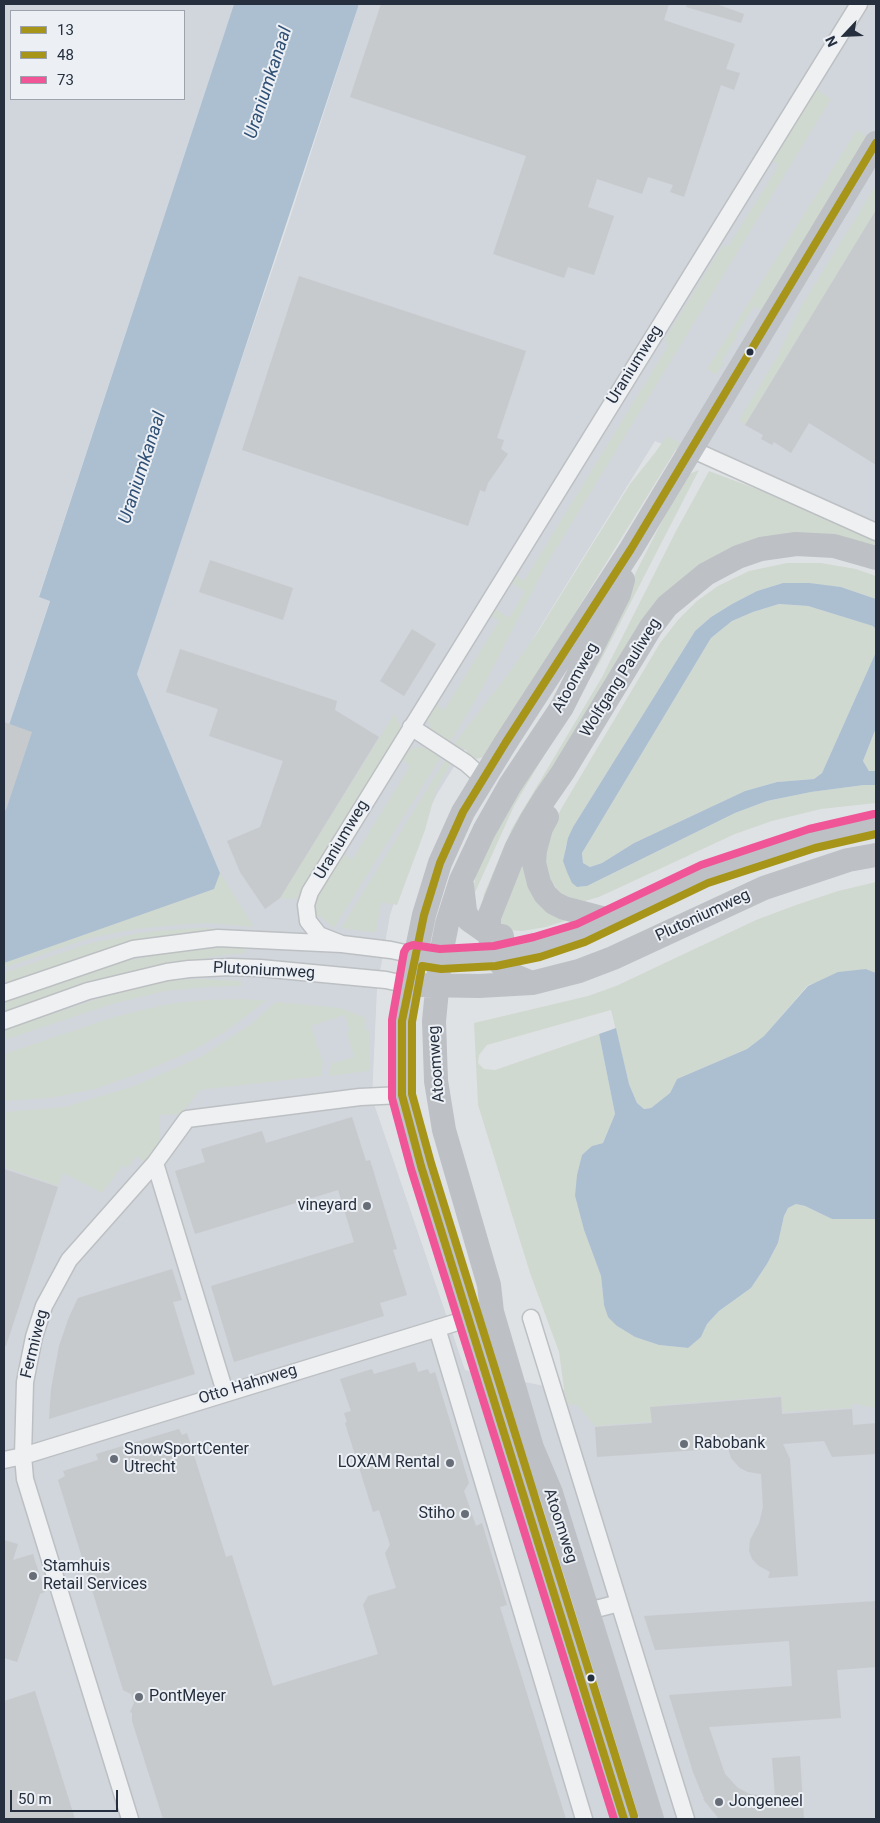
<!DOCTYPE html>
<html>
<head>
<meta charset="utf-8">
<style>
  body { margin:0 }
  #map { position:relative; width:880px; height:1823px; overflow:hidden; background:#dfe2e5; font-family:Roboto,sans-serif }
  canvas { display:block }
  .frame { position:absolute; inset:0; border:5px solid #262f3e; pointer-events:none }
  .legend { position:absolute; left:10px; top:10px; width:175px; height:90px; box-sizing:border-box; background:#ecf0f5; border:1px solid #9da3ac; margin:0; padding:6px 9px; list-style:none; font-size:15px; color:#262f3e }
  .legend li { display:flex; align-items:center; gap:10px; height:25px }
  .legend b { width:25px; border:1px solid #9da3ac }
  .north { position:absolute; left:820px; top:10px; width:50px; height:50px; -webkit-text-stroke:4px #ecf0f5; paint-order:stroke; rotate:245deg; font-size:14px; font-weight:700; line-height:20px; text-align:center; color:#262f3e }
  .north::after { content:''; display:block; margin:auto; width:18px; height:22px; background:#262f3e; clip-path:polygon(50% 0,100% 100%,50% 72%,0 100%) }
  .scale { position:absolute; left:10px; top:1790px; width:108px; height:22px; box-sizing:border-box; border:2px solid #262f3e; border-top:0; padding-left:6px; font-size:15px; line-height:18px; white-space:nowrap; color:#262f3e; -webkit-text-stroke:4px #ecf0f5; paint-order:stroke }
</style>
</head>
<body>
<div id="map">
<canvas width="880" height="1823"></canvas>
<div class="frame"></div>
<ul class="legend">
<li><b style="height:6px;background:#a69519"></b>13</li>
<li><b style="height:6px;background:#a69519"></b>48</li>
<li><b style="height:6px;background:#ef5597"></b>73</li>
</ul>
<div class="north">N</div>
<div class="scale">50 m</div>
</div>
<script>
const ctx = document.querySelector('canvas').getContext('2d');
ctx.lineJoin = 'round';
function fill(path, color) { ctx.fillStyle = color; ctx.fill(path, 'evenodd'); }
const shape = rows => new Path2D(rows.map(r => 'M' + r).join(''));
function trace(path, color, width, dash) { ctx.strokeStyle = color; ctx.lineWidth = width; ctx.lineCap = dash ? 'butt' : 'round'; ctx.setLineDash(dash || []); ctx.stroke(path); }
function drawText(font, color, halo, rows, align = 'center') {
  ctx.font = font + ' Roboto,sans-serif'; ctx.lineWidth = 4; ctx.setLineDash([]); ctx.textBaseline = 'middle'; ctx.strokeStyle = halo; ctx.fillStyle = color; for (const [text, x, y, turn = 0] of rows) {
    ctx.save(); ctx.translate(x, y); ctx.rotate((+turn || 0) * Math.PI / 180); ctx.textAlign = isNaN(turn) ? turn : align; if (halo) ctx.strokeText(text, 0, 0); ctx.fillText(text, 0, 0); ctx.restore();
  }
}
const built = shape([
  [4,4,234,4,39,596,50,600,4,740],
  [11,11,184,11,184,99,11,99],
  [359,4,876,4,876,534,655,441,437,794,411,848,390,915,377,988,372,1098,465,1370,584,1394,876,1378,876,1819,4,1819,4,963,220,873,137,674,178,545,288,224]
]);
const green = shape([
  [814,88,831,99,545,567,483,687,450,743,434,734,428,722,429,714,435,704,444,710,499,621,490,615,494,608,509,618,525,592,510,582,515,575,524,581,668,346,665,339,723,245,728,247,779,165,769,159],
  [857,130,867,137,761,310,754,306,736,335,737,337,722,361,724,363,716,375,707,369],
  [876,185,876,210,745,425,739,420,777,357,802,305],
  [667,436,680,443,487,756,476,759,467,755,467,751,461,747,459,749,453,745,509,673,539,630,630,484,654,454],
  [699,470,601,660,514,806,473,897,476,867,566,709,681,484,687,475],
  [709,471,762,491,876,541,876,553,818,539,684,583,479,919,484,894,512,828,602,677,676,531],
  [787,563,821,563,856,569,876,576,876,599,841,587,783,583,757,591,732,604,711,617,695,631,573,827,565,849,577,887,587,886,735,813,767,801,811,792,864,785,876,785,876,803,821,809,772,821,735,834,599,897,585,901,573,899,561,893,553,884,546,871,544,860,553,826,561,809,660,643,678,620,697,601,718,586,749,571],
  [779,604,808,606,874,626,876,629,876,652,822,773,814,779,777,782,745,791,634,843,602,863,590,867,583,863,582,853,711,638,732,621,753,612],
  [395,713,401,729,296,899,280,898],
  [876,728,876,771,869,771,863,761],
  [416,747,425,748,441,757,334,928,325,921,321,916,317,918,314,910,317,896,343,854,352,860,410,766,401,759,409,750],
  [445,760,451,763,436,790,425,830,397,905,381,902,376,933,341,928],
  [527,850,574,918,546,927,522,931,492,929],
  [220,873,254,927,209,923,185,924,136,929,90,938,4,968,4,963,213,889],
  [876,882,876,973,866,969,808,985,764,1036,747,1049,677,1079,670,1093,651,1108,644,1109,637,1103,629,1084,611,1010,487,1045,479,1055,478,1063,484,1069,495,1070,599,1034,615,1114,603,1143,592,1146,575,1196,584,1230,601,1276,604,1305,617,1326,635,1337,659,1345,687,1348,701,1337,707,1324,719,1311,751,1288,767,1264,778,1243,784,1216,788,1208,796,1204,805,1206,832,1219,876,1219,876,1408,863,1406,853,1403,851,1408,783,1412,781,1396,663,1405,663,1421,595,1426,577,1405,566,1404,559,1352,530,1273,478,1105,474,1023,588,996,616,986,756,920,796,905,838,891],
  [204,928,221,929,221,932,4,985,4,973,87,944,140,933,178,929],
  [232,947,245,948,246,953,224,955,136,970,109,977,4,1013,4,1002,126,961,180,951],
  [201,979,242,981,242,986,209,987,165,991,112,1004,4,1040,4,1030,118,992,172,980],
  [239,999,267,1000,228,1030,192,1051,143,1072,95,1089,50,1098,4,1101,4,1054,114,1017,146,1009,175,1003,206,1000],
  [276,1002,341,1008,366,1018,366,1030,369,1031,369,1071,329,1076,332,1062,334,1063,354,1057,347,1032,350,1031,345,1015,311,1026,323,1063,321,1076,200,1090,181,1114,160,1115,160,1142,144,1162,136,1156,127,1168,123,1165,102,1193,63,1173,58,1186,4,1167,4,1112,65,1107,134,1086,200,1057,250,1025]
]);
const water = shape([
  [234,4,359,4,137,674,220,873,214,889,4,963,4,740,50,601,39,597],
  [783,583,809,583,841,587,876,599,876,629,873,626,808,606,779,604,753,612,732,621,711,638,582,853,583,863,590,867,602,863,634,843,745,791,777,782,814,779,822,773,876,652,876,728,863,761,869,771,876,771,876,785,864,785,811,792,767,801,735,813,587,886,577,887,572,883,567,872,563,861,568,838,573,827,695,631,711,617,732,604,757,591],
  [866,969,876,973,876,1219,832,1219,805,1206,796,1204,788,1208,784,1216,778,1243,767,1264,751,1288,719,1311,707,1324,701,1337,688,1348,659,1345,635,1337,617,1326,608,1317,604,1305,601,1276,584,1230,575,1196,577,1175,582,1155,592,1146,603,1143,615,1114,599,1034,616,1028,629,1084,637,1103,644,1109,651,1108,670,1093,677,1079,747,1049,764,1036,808,986,838,972]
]);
const building = shape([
  [381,4,669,4,664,20,735,44,726,69,740,73,734,90,721,85,684,197,670,192,673,185,648,177,642,194,597,179,588,207,614,216,594,275,568,267,564,278,493,254,526,156,350,97],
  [687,4,719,4,719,5,744,14,741,23,686,7],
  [876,210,876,465,809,423,791,453,774,442,772,445,761,439,763,435,745,425],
  [299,276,526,351,497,438,504,440,501,449,508,454,488,483,485,492,480,490,468,526,242,450],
  [210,560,293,588,283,620,199,592],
  [412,629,436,644,404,696,380,681],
  [180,649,334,700,337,701,335,710,379,737,280,898,265,909,240,872,227,841,260,827,283,761,209,736,218,709,166,692],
  [4,722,32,732,6,810,4,810],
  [352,1117,366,1161,370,1160,397,1249,393,1250,407,1295,380,1303,384,1316,234,1362,211,1286,354,1242,338,1190,195,1234,175,1171,205,1162,201,1149,262,1131,266,1143],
  [4,1169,58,1187,6,1346,4,1345],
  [172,1269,182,1300,173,1302,195,1374,49,1419,51,1389,59,1346,69,1317,78,1298],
  [415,1362,418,1372,428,1369,430,1374,435,1372,469,1483,464,1491,476,1526,482,1523,507,1605,500,1607,566,1819,163,1819,132,1721,132,1713,130,1712,134,1703,131,1694,123,1690,58,1480,65,1476,63,1471,98,1460,96,1454,179,1429,182,1435,187,1433,226,1557,232,1555,273,1686,378,1654,363,1605,368,1596,396,1588,385,1553,390,1545,379,1510,373,1512,345,1423,347,1422,344,1413,351,1411,340,1379,372,1369,374,1374],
  [781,1397,782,1414,852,1409,853,1425,876,1423,876,1454,832,1457,824,1441,783,1444,790,1459,798,1576,768,1578,770,1572,759,1566,752,1559,749,1551,750,1540,759,1523,763,1507,761,1474,748,1472,740,1468,731,1458,728,1448,597,1457,595,1427,652,1423,650,1407],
  [4,1540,18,1544,13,1560,33,1554,45,1592,40,1594,17,1662,4,1658],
  [876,1601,876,1667,837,1670,841,1718,709,1727,725,1774,738,1788,750,1794,775,1797,772,1758,800,1756,804,1819,719,1819,703,1799,704,1799,693,1772,669,1695,792,1686,789,1641,655,1650,644,1616],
  [35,1691,75,1819,4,1819,4,1701]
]);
const street = shape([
  [691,449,876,532],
  [411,727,466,763,483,778],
  [342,944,319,935,308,921,306,905,310,892,859,4],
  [4,993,133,949,218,938,342,944,391,950,414,955],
  [4,1021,88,991,167,972,189,969,230,967,260,968,386,980,409,985],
  [155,1163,225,1392],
  [531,1318,686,1819],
  [437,1328,584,1819],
  [4,1460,23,1456,477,1316],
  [585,1603,596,1609,619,1603],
  [130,1819,25,1479,23,1456,25,1382,34,1337,44,1306,69,1260,155,1163,187,1119,360,1097,402,1095]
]);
const secondary = shape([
  [623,580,619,594,562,707,510,785,484,831,461,880,447,924,440,959,434,1021,436,1081,444,1130,489,1285,492,1312,532,1448,551,1493,652,1819],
  [547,817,541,828,535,850,534,863,539,883,545,894,554,903,564,908,610,920],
  [462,885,465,911,469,920,489,934,502,936],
  [424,956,440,959,495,956,537,947,581,933,704,874,812,838,876,824],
  [532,983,508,973,495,956,489,934,489,917,516,849,532,819,545,798,563,772,651,627,667,606,706,574,738,557,761,549,796,544,834,546,876,558],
  [421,985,479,986,532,983,579,971,613,958,764,888,848,860,876,855],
  [624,1819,462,1294,421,1166,402,1095,402,1021,424,915,440,863,463,812,506,742,631,549,876,143]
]);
const bus1 = shape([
  [624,1819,421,1166,402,1095,402,1021,424,915,440,863,463,812,506,742,631,549,876,143]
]);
const bus2 = shape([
  [634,1816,431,1163,412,1094,412,1022,422,966,441,969,496,966,540,957,585,942,708,883,815,848,876,834]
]);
const bus3 = shape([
  [614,1819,411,1169,392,1098,392,1020,404,952,407,947,413,945,440,949,494,946,534,937,577,924,701,865,809,829,874,814]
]);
const markers = [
  [750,352,4.5,"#262f3e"],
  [367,1206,5,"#676e78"],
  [684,1444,5,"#676e78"],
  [114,1459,5,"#676e78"],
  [450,1463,5,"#676e78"],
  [465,1514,5,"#676e78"],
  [33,1576,5,"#676e78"],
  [591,1678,4.5,"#262f3e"],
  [139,1697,5,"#676e78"],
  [719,1802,5,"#676e78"]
];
const streetNames = [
  ["Uraniumweg",635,365,-58],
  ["Atoomweg",576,678,-61],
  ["Wolfgang Pauliweg",621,678,-58],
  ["Uraniumweg",342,840,-59],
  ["Plutoniumweg",703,916,-25],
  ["Plutoniumweg",264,971,3],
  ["Atoomweg",437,1064,-94],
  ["Fermiweg",35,1344,-76],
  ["Otto Hahnweg",248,1385,-17],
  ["Atoomweg",560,1526,72]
];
const poiNames = [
  ["vineyard",357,1206,"right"],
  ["Rabobank",694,1444],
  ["SnowSportCenter",124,1450],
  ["Utrecht",124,1468],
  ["LOXAM Rental",440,1463,"right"],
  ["Stiho",455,1514,"right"],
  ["Stamhuis",43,1567],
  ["Retail Services",43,1585],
  ["PontMeyer",149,1697],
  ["Jongeneel",729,1802]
];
const waterNames = [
  ["Uraniumkanaal",269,83,-72],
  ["Uraniumkanaal",143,468,-72]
];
fill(built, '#d1d5dc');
fill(green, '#d0d9d0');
fill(water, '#acbfd1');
fill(building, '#c7cacd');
trace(street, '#bdc0c3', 19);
trace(street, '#eff0f2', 16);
trace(secondary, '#bdc0c5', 24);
trace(bus1, '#a69519', 8);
trace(bus2, '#a69519', 8);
trace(bus3, '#ef5597', 8);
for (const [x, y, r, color] of markers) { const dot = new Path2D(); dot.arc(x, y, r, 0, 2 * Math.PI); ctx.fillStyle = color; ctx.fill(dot); trace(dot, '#ecf0f5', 2); }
drawText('16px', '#262f3e', '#ecf0f5', streetNames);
drawText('16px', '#262f3e', '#ecf0f5', poiNames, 'left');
drawText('italic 18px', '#2f4f74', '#ecf0f5', waterNames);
</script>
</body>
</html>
